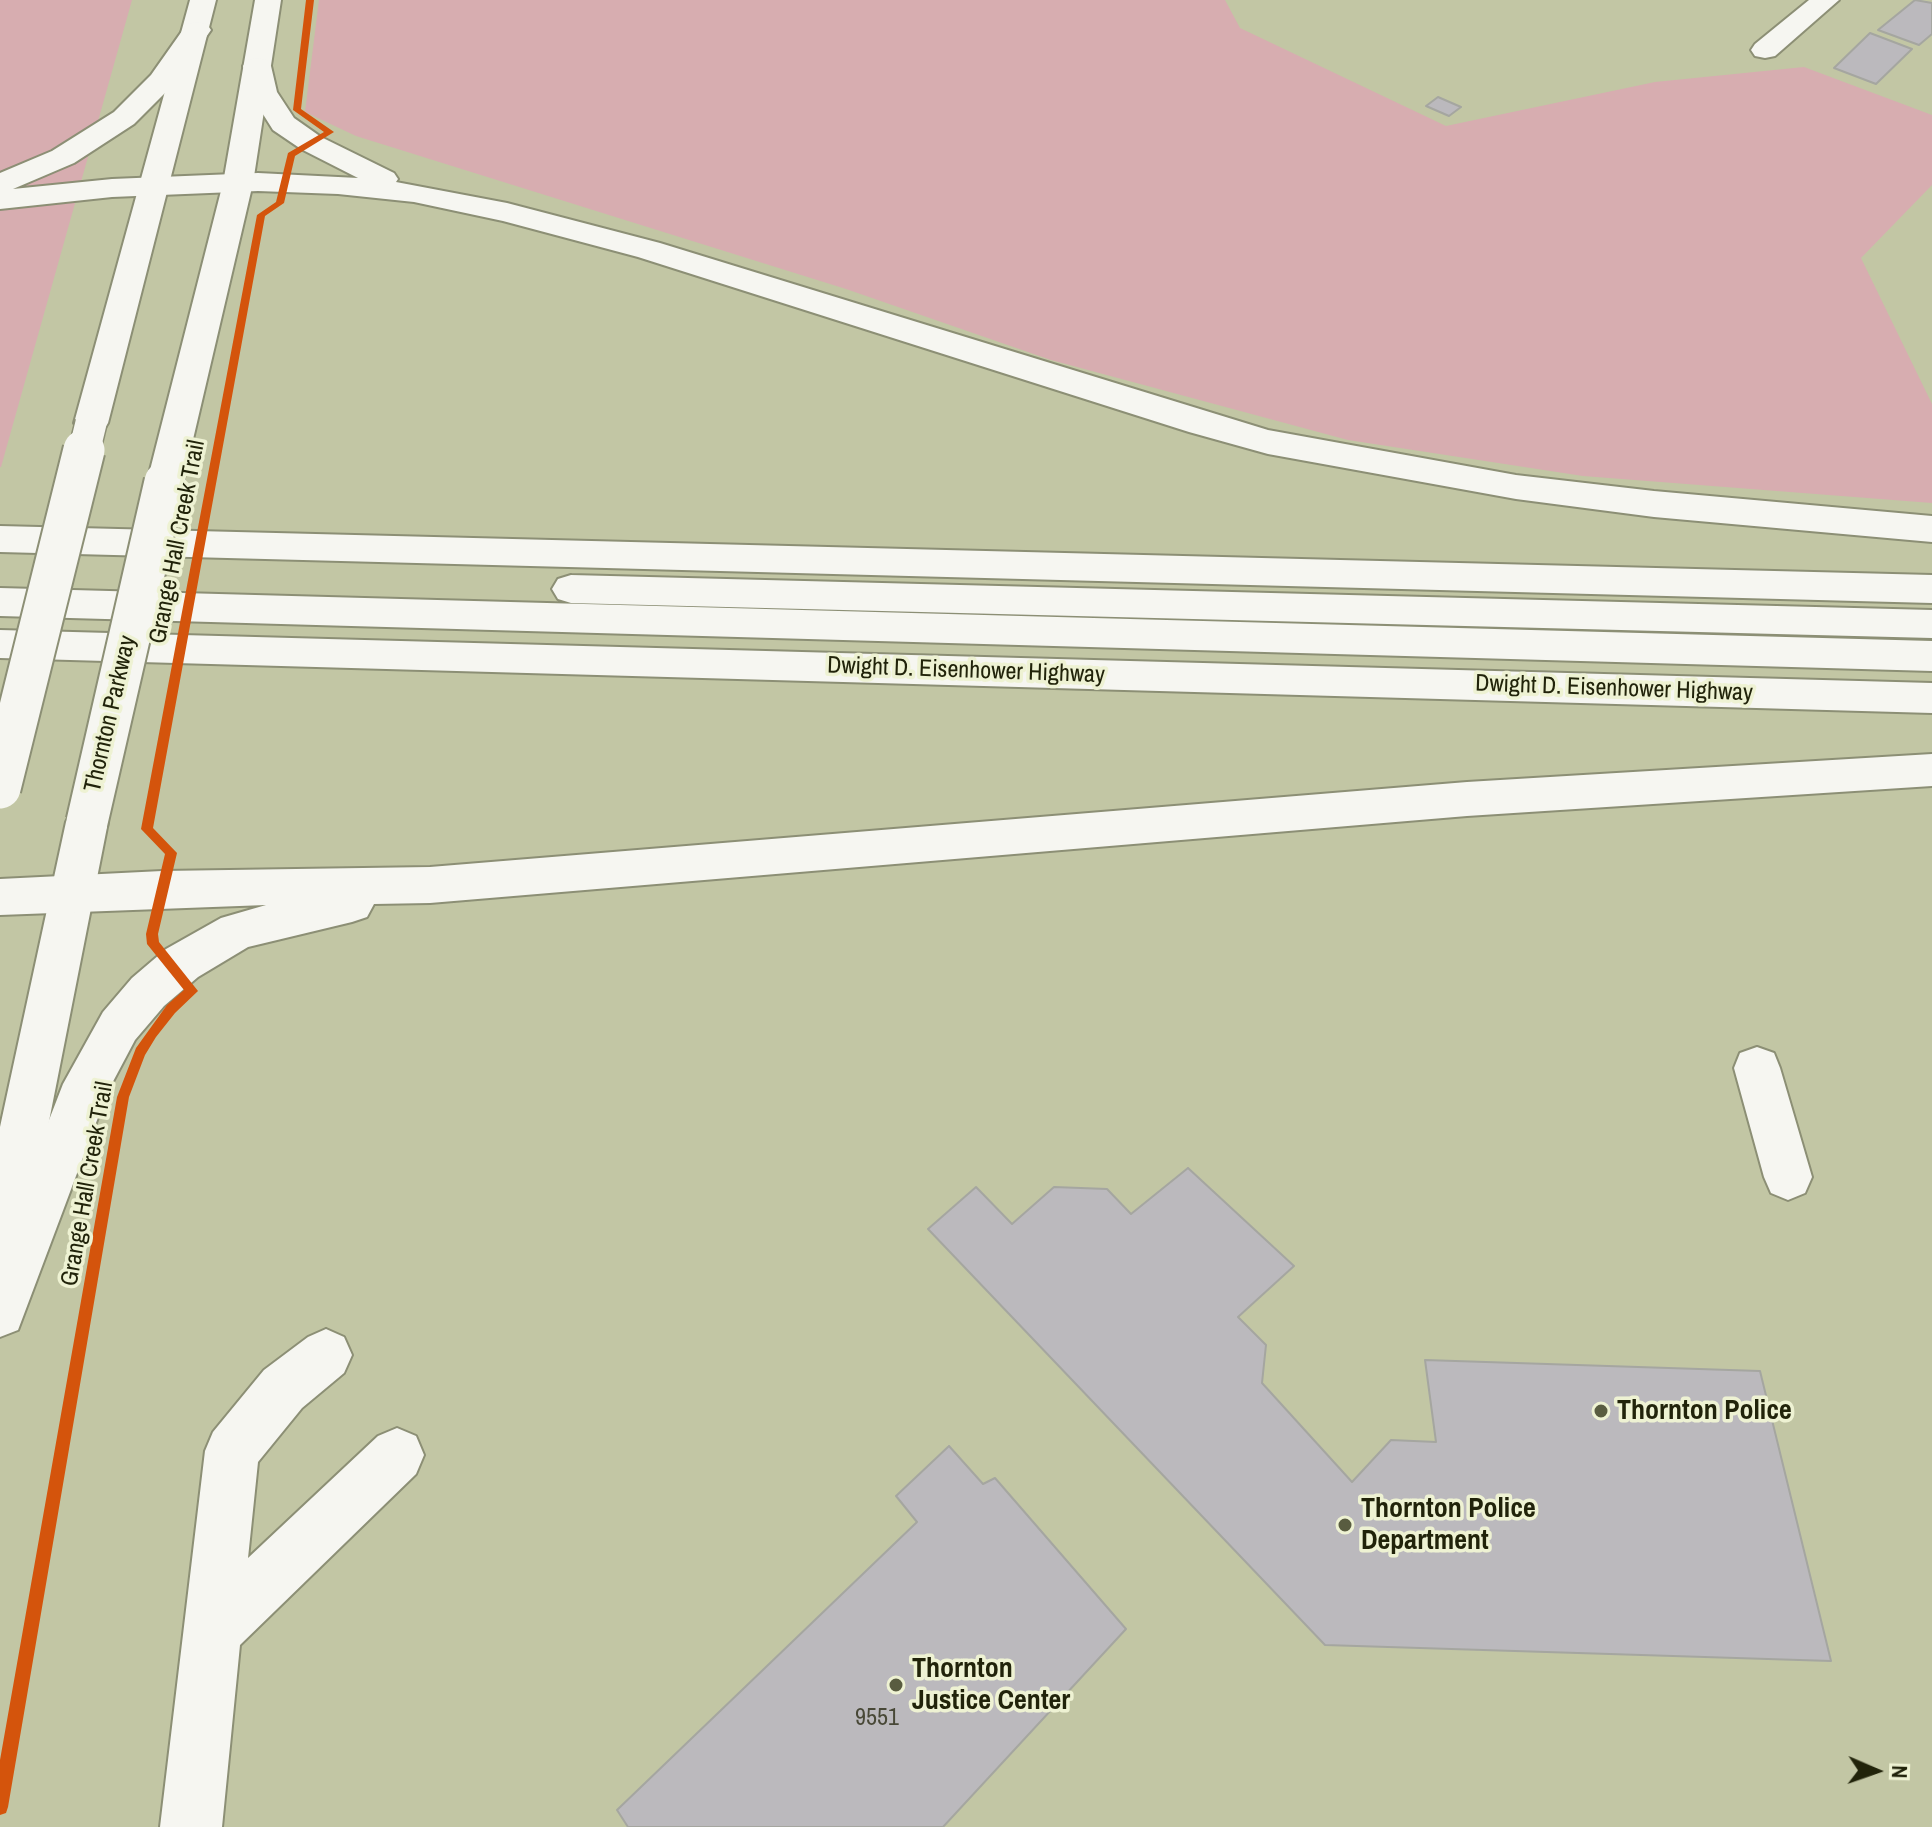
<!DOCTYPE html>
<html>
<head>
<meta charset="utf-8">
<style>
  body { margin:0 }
  #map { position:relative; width:1932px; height:1827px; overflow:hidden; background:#c2c6a4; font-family:"Archivo Narrow",sans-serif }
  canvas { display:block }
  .north { position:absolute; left:1836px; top:1731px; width:80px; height:80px; -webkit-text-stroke:6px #eef2d3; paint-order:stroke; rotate:92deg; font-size:22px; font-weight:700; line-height:32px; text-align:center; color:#21230a }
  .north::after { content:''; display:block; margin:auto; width:28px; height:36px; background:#21230a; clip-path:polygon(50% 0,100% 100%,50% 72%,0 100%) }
</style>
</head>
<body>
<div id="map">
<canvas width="1932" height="1827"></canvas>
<div class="north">N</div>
</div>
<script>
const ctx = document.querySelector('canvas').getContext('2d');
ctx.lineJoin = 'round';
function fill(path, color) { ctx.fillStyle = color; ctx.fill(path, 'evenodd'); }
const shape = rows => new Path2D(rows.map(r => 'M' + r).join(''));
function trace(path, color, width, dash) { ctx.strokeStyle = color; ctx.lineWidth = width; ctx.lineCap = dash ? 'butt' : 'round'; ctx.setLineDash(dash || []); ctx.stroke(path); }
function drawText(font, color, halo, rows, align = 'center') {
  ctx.font = font + ' "Archivo Narrow",sans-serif'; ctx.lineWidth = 7; ctx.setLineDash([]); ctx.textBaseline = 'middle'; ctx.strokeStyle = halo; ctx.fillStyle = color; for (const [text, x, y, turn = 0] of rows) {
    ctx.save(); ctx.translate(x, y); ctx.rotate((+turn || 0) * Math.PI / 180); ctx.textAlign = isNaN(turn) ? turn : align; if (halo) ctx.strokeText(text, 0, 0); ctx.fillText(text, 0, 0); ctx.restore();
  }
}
const green = shape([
  [0,0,132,0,1,467,0,467],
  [319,0,1225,0,1240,28,1446,126,1655,82,1804,67,1932,115,1932,185,1861,258,1932,404,1932,503,1583,476,1348,440,1051,360,846,289,356,136,305,112]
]);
const building = shape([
  [1915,0,1932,3,1932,34,1919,45,1878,30,1915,0],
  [1870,33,1912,49,1876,84,1834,68,1870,33],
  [1438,97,1461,107,1449,116,1426,106,1438,97],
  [1188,1168,1294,1266,1238,1317,1266,1345,1262,1383,1352,1482,1391,1440,1436,1442,1425,1360,1760,1371,1831,1661,1325,1645,928,1229,976,1187,1012,1224,1054,1187,1107,1189,1131,1214,1188,1168],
  [949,1446,983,1484,995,1478,1126,1629,943,1827,628,1827,617,1810,917,1522,896,1496,949,1446]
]);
const minor = shape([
  [1809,0,1839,0,1775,56,1765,58,1755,56,1751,50,1755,44,1809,0],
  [1757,1047,1774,1053,1780,1068,1812,1177,1805,1193,1788,1200,1771,1193,1764,1177,1734,1068,1740,1053,1757,1047],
  [326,1329,344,1337,352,1355,344,1373,302,1408,258,1462,248,1558,378,1436,397,1428,416,1436,424,1455,416,1474,240,1645,222,1827,160,1827,205,1451,213,1432,264,1370,308,1337,326,1329]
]);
const major = shape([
  [190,0,216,0,108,423,103,431,91,435,79,431,74,423,190,0],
  [255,0,281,0,253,183,183,482,178,491,165,494,152,491,147,482,223,183,255,0],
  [87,805,102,810,108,822,25,1243,18,1260,0,1267,0,1127,66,822,72,810,87,805]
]);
const highway = shape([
  [197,22,207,24,211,30,171,87,134,124,74,163,13,189,112,179,258,173,358,178,301,149,273,130,249,92,243,66,247,60,257,58,267,60,271,66,277,92,294,118,321,137,394,173,398,179,396,182,507,203,660,243,1268,430,1516,475,1654,491,1932,516,1932,542,1654,517,1516,499,1268,454,1189,432,638,257,503,221,414,202,338,194,258,191,112,197,0,209,0,173,52,151,114,112,151,75,187,24,197,22],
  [0,526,1932,575,1932,603,0,552,0,526],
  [571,575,1932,610,1932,638,571,603,558,599,552,589,558,579,571,575],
  [0,588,1932,641,1932,671,0,616,0,588],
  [0,630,1932,683,1932,713,0,658,0,630],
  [1932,754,1932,786,1467,816,430,903,374,904,367,917,352,922,248,947,198,977,164,1006,135,1040,108,1091,18,1330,0,1337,0,1246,63,1084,103,1012,132,978,166,949,221,918,266,905,0,915,0,879,162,871,430,867,1467,782,1932,754]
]);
const majorBridgeFar1 = shape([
  [84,452,91,423]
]);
const majorBridge = shape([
  [0,788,84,450],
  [87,822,165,482]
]);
const cycleway = shape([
  [306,0,314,0,301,109,334,132,295,156,284,203,265,216,153,828,177,853,158,934,159,942,198,991,175,1013,156,1037,145,1055,129,1097,8,1807,6,1813,0,1815,0,1760,117,1097,136,1048,167,1005,184,990,147,944,146,934,165,854,141,829,257,215,276,202,288,153,324,132,293,110,306,0]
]);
const markers = [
  [1601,1411,8,"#595c40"],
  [1345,1525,8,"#595c40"],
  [896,1685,8,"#595c40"]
];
const streetNames = [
  ["Grange Hall Creek Trail",178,542,-79],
  ["Dwight D. Eisenhower Highway",966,671,2],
  ["Dwight D. Eisenhower Highway",1614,689,2],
  ["Thornton Parkway",111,714,-77],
  ["Grange Hall Creek Trail",88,1184,-80]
];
const nearNumbernames = [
  ["9551",877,1719]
];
const nearPoinames = [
  ["Thornton Police",1617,1411],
  ["Thornton Police",1361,1509],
  ["Department",1361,1541],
  ["Thornton",912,1669],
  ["Justice Center",912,1701]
];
fill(green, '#d7adb0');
fill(building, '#bbb9bd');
trace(building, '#a5a6a0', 2);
trace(minor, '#8c8f75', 4);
trace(major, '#8c8f75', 4);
trace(highway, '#8c8f75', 4);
fill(minor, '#f6f6f1');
fill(major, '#f6f6f1');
fill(highway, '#f6f6f1');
trace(majorBridgeFar1, '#8c8f75', 34, []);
trace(majorBridge, '#8c8f75', 45, []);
trace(majorBridgeFar1, '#f6f6f1', 31);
trace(majorBridge, '#f6f6f1', 41);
fill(cycleway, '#d4540c');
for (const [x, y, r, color] of markers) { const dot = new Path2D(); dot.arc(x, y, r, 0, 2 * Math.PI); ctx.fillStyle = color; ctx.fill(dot); trace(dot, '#eef2d3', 3); }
drawText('24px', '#21230a', '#eef2d3', streetNames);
drawText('24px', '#484837', null, nearNumbernames);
drawText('bold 28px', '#21230a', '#eef2d3', nearPoinames, 'left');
</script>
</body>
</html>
